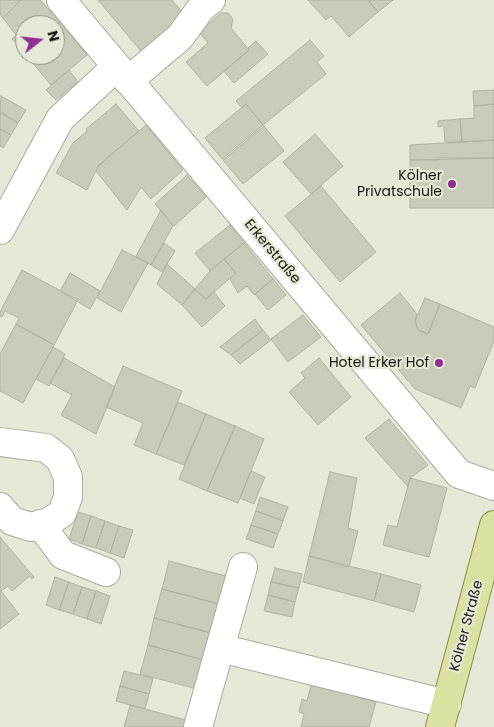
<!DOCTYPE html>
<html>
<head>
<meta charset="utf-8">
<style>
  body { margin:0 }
  #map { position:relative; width:494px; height:727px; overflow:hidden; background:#e5e8d6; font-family:Poppins,sans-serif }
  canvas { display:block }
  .north { position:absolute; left:15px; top:15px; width:50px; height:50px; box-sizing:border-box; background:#e5e8d6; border:1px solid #939587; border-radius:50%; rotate:74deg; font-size:14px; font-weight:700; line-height:20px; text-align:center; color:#171811 }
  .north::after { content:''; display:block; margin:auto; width:18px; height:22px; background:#902e96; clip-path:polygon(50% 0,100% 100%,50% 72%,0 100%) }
</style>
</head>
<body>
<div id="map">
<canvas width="494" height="727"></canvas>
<div class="north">N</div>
</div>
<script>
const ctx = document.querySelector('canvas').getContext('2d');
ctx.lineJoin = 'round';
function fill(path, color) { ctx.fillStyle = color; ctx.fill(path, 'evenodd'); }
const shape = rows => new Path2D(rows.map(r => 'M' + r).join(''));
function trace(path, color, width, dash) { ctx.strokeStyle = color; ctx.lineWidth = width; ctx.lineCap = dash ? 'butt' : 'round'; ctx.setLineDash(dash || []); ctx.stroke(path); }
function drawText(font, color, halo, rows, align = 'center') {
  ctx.font = font + ' Poppins,sans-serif'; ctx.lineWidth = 4.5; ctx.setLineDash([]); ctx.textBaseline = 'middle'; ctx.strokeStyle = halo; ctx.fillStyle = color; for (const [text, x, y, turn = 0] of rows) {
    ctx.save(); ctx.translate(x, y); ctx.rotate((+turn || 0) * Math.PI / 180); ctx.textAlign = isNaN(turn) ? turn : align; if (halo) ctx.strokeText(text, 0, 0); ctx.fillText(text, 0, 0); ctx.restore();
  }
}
const building = shape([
  [0,0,21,0,3,18,0,14,0,0],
  [21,0,40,0,60,22,55,26,25,25,24,52,12,39,16,35,3,18,21,0],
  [98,0,172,0,188,19,145,56,98,0],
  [308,0,368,0,378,12,349,37,331,16,326,20,308,0],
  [368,0,393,0,378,12,368,0],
  [221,13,228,13,233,19,231,28,249,50,207,86,186,62,208,43,199,32,221,13],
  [60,22,87,55,51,85,26,55,55,55,55,26,60,22],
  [310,40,324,56,317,62,326,74,263,125,246,104,242,108,236,101,310,40],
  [256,41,268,54,234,83,224,71,249,50,248,48,256,41],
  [69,70,78,82,56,100,46,90,69,70],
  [494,90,494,104,474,106,473,91,494,90],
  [1,96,26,110,18,123,0,112,1,96],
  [116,104,139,131,98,166,87,190,56,173,73,143,87,131,86,129,116,104],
  [246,104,263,125,222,159,205,138,246,104],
  [494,104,494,140,462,142,460,119,474,118,474,106,494,104],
  [0,112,18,123,11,135,0,129,0,112],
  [460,119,462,142,445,142,444,126,438,127,438,121,460,119],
  [146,125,183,170,151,199,141,187,127,210,96,171,98,166,146,125],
  [264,126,284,151,243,184,223,160,264,126],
  [0,129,11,135,3,148,0,146,0,129],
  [315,134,343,166,311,194,283,162,315,134],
  [494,140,494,158,410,160,410,145,494,140],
  [439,158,494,158,494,208,410,208,410,160,439,160,439,158],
  [187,175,206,197,174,226,155,204,187,175],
  [321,186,376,252,340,282,285,216,321,186],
  [161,210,173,226,151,265,136,256,161,210],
  [230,225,244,243,210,271,195,253,230,225],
  [164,243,175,251,162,272,151,265,164,243],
  [244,243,273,279,254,295,247,286,238,293,230,279,236,273,224,259,244,243],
  [122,250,148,263,121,312,97,298,122,250],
  [224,259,236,273,206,299,195,289,210,271,224,259],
  [167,264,195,289,182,305,157,284,167,264],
  [22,270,78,300,54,345,16,324,19,318,5,311,2,317,0,316,0,312,22,270],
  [70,273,100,291,90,309,60,291,70,273],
  [273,279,286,295,268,310,255,294,273,279],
  [195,289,206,299,214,292,225,306,202,327,182,305,195,289],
  [400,293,417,314,415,321,418,330,428,334,440,304,494,327,494,341,475,388,470,386,461,408,415,389,361,325,400,293],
  [425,298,440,304,428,334,418,330,415,321,425,298],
  [303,315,321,337,288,362,271,339,303,315],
  [255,319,263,330,231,355,220,347,255,319],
  [16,324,54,345,23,403,0,391,0,354,16,324],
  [263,330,271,340,240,364,231,355,263,330],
  [53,347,65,354,49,386,36,379,53,347],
  [64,358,115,387,96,434,61,415,72,395,50,383,64,358],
  [319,358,351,397,318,425,289,392,305,378,301,373,319,358],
  [123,366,182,391,156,454,134,445,143,423,106,407,123,366],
  [178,402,206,414,184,465,156,454,178,402],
  [206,414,235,426,207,491,179,479,206,414],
  [389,419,428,465,410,478,408,487,365,438,389,419],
  [235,426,264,439,238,503,207,491,235,426],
  [251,471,265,477,254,504,240,498,251,471],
  [330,472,357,478,348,528,358,531,349,567,309,556,330,472],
  [410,478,447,488,429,557,383,545,388,525,397,527,410,478],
  [260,497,288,507,283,521,256,511,260,497],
  [256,511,283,521,278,534,251,525,256,511],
  [78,512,91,516,82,544,69,539,78,512],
  [91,516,105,521,96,548,82,544,91,516],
  [105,521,119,526,110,553,96,548,105,521],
  [251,525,278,534,273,548,246,539,251,525],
  [119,526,133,530,124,558,110,553,119,526],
  [0,537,34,577,32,579,30,576,12,591,8,586,1,591,19,614,0,629,0,537],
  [309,556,381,574,374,601,303,582,309,556],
  [169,561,226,576,219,604,162,589,169,561],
  [275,568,302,574,299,588,271,582,275,568],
  [381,574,421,585,414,612,374,601,381,574],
  [55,577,69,582,59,610,46,605,55,577],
  [69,582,82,587,73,614,59,610,69,582],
  [271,582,299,588,295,602,268,595,271,582],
  [82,587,96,591,87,619,73,614,82,587],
  [162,589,219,604,211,633,154,618,162,589],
  [96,591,110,596,101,624,87,619,96,591],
  [268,595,295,602,292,617,264,611,268,595],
  [154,618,211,633,204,660,148,645,154,618],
  [148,645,204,660,197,689,140,674,148,645],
  [124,671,153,678,149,694,120,686,124,671],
  [311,685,329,690,330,686,358,693,357,697,376,702,369,727,301,727,304,714,299,712,302,699,307,701,311,685],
  [120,686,149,694,145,709,116,701,120,686],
  [130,705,186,720,184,727,124,727,130,705]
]);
const minor = shape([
  [61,0,459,474,494,486],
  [128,81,180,37,201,8,211,0],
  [0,230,60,119,116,67],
  [0,442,46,448,60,459,68,477,68,497,62,513,49,522,31,527,12,521,0,507],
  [40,524,63,555,106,572],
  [220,648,243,567],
  [198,727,220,648,447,704]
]);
const major = shape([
  [440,727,494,525]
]);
const markers = [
  [452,184,5,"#902e96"],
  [439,363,5,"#902e96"]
];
const poiNames = [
  ["Kölner",442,176],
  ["Privatschule",442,192],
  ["Hotel Erker Hof",429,363]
];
const streetNames = [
  ["Erkerstraße",272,252,50],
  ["Kölner Straße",467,626,-75]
];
fill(building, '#c8cbb9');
trace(building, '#b1b4a3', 1);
trace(minor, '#aaad9c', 30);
trace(major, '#868f47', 30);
trace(minor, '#fff', 28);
trace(major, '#dae2a2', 28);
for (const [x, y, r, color] of markers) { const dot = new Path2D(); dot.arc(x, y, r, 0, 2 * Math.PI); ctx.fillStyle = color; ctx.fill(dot); trace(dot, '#e5e8d6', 2); }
drawText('14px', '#171811', '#e5e8d6', poiNames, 'right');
drawText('14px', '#171811', '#e5e8d6', streetNames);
</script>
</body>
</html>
